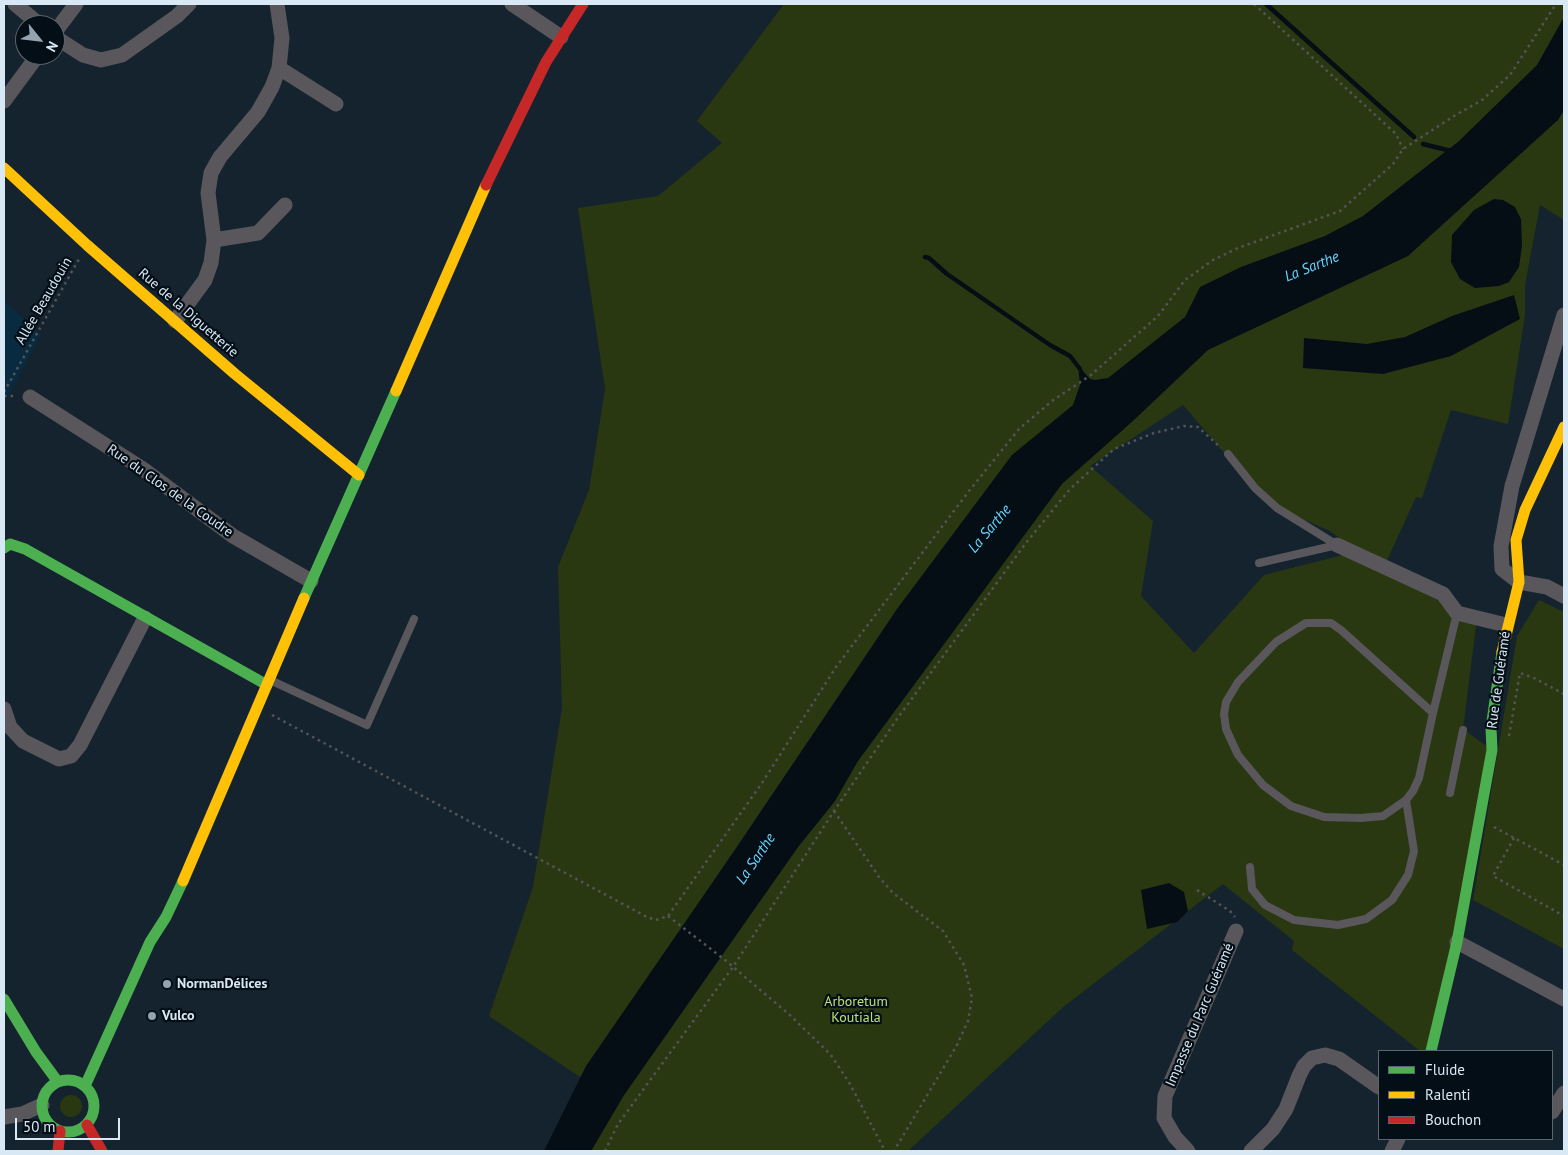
<!DOCTYPE html>
<html>
<head>
<meta charset="utf-8">
<style>
  body { margin:0 }
  #map { position:relative; width:1568px; height:1155px; overflow:hidden; background:#14232e; font-family:"PT Sans",sans-serif }
  canvas { display:block }
  .frame { position:absolute; inset:0; border:5px solid #d8e8f4; pointer-events:none }
  .legend { position:absolute; left:1378px; top:1050px; width:175px; height:90px; box-sizing:border-box; background:#040e16; border:1px solid #59656f; margin:0; padding:6px 9px; list-style:none; font-size:15px; color:#d8e8f4 }
  .legend li { display:flex; align-items:center; gap:10px; height:25px }
  .legend b { width:25px; border:1px solid #59656f }
  .north { position:absolute; left:15px; top:15px; width:50px; height:50px; box-sizing:border-box; background:#040e16; border:1px solid #59656f; border-radius:50%; rotate:119deg; font-size:14px; font-weight:700; line-height:20px; text-align:center; color:#d8e8f4 }
  .north::after { content:''; display:block; margin:auto; width:18px; height:22px; background:#93a3af; clip-path:polygon(50% 0,100% 100%,50% 72%,0 100%) }
  .scale { position:absolute; left:15px; top:1118px; width:105px; height:22px; box-sizing:border-box; border:2px solid #d8e8f4; border-top:0; padding-left:6px; font-size:15px; line-height:18px; white-space:nowrap; color:#d8e8f4; -webkit-text-stroke:4px #040e16; paint-order:stroke }
</style>
</head>
<body>
<div id="map">
<canvas width="1568" height="1155"></canvas>
<div class="frame"></div>
<ul class="legend">
<li><b style="height:6px;background:#4caf50"></b>Fluide</li>
<li><b style="height:6px;background:#ffc107"></b>Ralenti</li>
<li><b style="height:6px;background:#c62828"></b>Bouchon</li>
</ul>
<div class="north">N</div>
<div class="scale">50 m</div>
</div>
<script>
const ctx = document.querySelector('canvas').getContext('2d');
ctx.lineJoin = 'round';
function fill(path, color) { ctx.fillStyle = color; ctx.fill(path, 'evenodd'); }
const shape = rows => new Path2D(rows.map(r => 'M' + r).join(''));
function trace(path, color, width, dash) { ctx.strokeStyle = color; ctx.lineWidth = width; ctx.lineCap = dash ? 'butt' : 'round'; ctx.setLineDash(dash || []); ctx.stroke(path); }
function drawText(font, color, halo, rows, align = 'center') {
  ctx.font = font + ' "PT Sans",sans-serif'; ctx.lineWidth = 4.5; ctx.setLineDash([]); ctx.textBaseline = 'middle'; ctx.strokeStyle = halo; ctx.fillStyle = color; for (const [text, x, y, turn = 0] of rows) {
    ctx.save(); ctx.translate(x, y); ctx.rotate((+turn || 0) * Math.PI / 180); ctx.textAlign = isNaN(turn) ? turn : align; if (halo) ctx.strokeText(text, 0, 0); ctx.fillText(text, 0, 0); ctx.restore();
  }
}
const built = shape([
  [4,301,41,334,4,404]
]);
const green = shape([
  [784,4,1564,4,1564,220,1540,205,1525,285,1525,315,1508,424,1451,410,1422,498,1416,497,1384,567,1328,530,1277,508,1254,487,1183,405,1090,466,1153,521,1141,596,1194,653,1264,575,1343,555,1477,618,1463,729,1492,750,1431,1051,1420,1051,1292,950,1294,941,1223,884,1062,1008,908,1151,591,1151,624,1095,798,847,835,801,795,761,580,1077,489,1016,533,887,562,708,558,567,589,490,605,389,578,208,658,196,722,143,697,121],
  [1539,600,1564,612,1564,949,1473,900,1517,636],
  '60 1106a11 11 0 1 1 22 0a11 11 0 1 1-22 0Z'
]);
const water = shape([
  [1564,17,1564,110,1558,120,1408,256,1208,350,1134,420,1062,484,858,761,835,801,798,847,624,1095,591,1151,544,1151,586,1066,735,850,897,609,1012,455,1073,405,1080,385,1078,365,1090,379,1095,380,1108,378,1185,317,1200,287,1241,267,1325,236,1363,216,1459,141,1537,65],
  [1494,199,1503,200,1515,207,1521,219,1522,246,1519,267,1509,282,1499,286,1475,288,1460,279,1451,262,1452,235,1474,210],
  [1514,295,1520,319,1451,356,1383,374,1303,368,1304,338,1367,344,1405,337,1452,316],
  [1169,883,1184,892,1188,911,1177,922,1147,929,1141,890]
]);
const stream = shape([
  [1266,4,1414,137],
  [1423,144,1451,151],
  [925,257,929,258,947,274,1050,345,1070,356,1080,369]
]);
const path = shape([
  [1254,4,1396,134,1403,149],
  [4,392,79,259],
  [4,396,17,396],
  [272,715,647,917,656,920,668,916,762,783,836,667,969,491,1019,429,1052,401,1091,375,1158,316,1185,280,1195,273,1213,260,1238,248,1340,211,1393,164,1403,149,1454,116,1482,100,1510,75,1556,4],
  [1509,736,1520,673,1534,678,1564,694],
  [834,811,879,877,893,893,943,931,964,965,972,998,968,1021,957,1045,894,1151],
  [1494,827,1564,865],
  [1514,838,1493,876,1564,916],
  [1197,890,1230,911,1235,917],
  [668,916,725,960,791,1016,831,1055,850,1084,885,1151],
  [605,1151,618,1124,733,967,834,811,897,719,1026,543,1070,489,1114,449,1154,433,1184,426,1198,427,1221,448]
]);
const lane = shape([
  [1228,454,1255,488,1277,508,1337,545],
  [1259,563,1337,545],
  [270,680,367,725,414,619],
  [1433,713,1419,778,1413,791,1406,800,1383,816,1361,818,1324,817,1291,806,1263,785,1238,755,1226,729,1224,714,1226,702,1238,682,1276,642,1306,623,1331,623,1341,630,1433,713,1457,613],
  [1450,793,1463,730],
  [1250,867,1252,889,1265,905,1294,920,1338,925,1366,919,1392,900,1408,875,1414,851,1406,800]
]);
const street = shape([
  [15,4,40,25],
  [512,4,561,37],
  [55,32,76,4],
  [55,37,83,55,101,60,122,55,177,16,189,4],
  [279,68,336,104],
  [4,101,38,55],
  [214,240,258,233,285,205],
  [1564,315,1512,486,1501,546,1502,569,1519,582,1547,587,1564,596],
  [175,321,205,280,211,263,214,240,208,193,211,173,220,157,258,112,272,87,279,68,282,38,277,4],
  [30,397,143,469,233,536,311,581],
  [1337,545,1443,594,1457,613,1506,625],
  [4,709,10,727,23,741,59,759,71,756,80,745,145,618],
  [1457,942,1564,999],
  [1552,1112,1564,1093],
  [4,1117,22,1114,42,1105],
  [1188,1151,1175,1137,1164,1118,1165,1096,1236,931],
  [1251,1151,1273,1129,1286,1109,1299,1076,1304,1066,1312,1058,1325,1055,1339,1059,1379,1087],
  [1392,1151,1398,1139]
]);
const fast = shape([
  [4,548,10,544,25,549,267,685],
  [304,598,396,391],
  [4,999,36,1052,58,1082],
  [1431,1051,1457,942,1492,750,1491,728,1502,652],
  '42 1106a26 26 0 1 1 52 0a26 26 0 1 1-52 0Z',
  [85,1086,150,942,166,917,183,881]
]);
const slow = shape([
  [4,168,87,245,235,374,359,475],
  [396,391,486,185],
  [1502,652,1519,582,1516,540,1525,510,1564,427],
  [183,881,304,598]
]);
const jam = shape([
  [486,185,546,62,583,4],
  [87,1125,102,1151],
  [58,1151,60,1131]
]);
const markers = [
  [167,984,5,"#93a3af"],
  [152,1016,5,"#93a3af"]
];
const streetNames = [
  ["Allée Beaudouin",44,301,-60],
  ["Rue de la Diguetterie",188,313,41],
  ["Rue du Clos de la Coudre",170,491,35],
  ["Rue de Guéramé",1499,680,-82],
  ["Impasse du Parc Guéramé",1200,1015,-67]
];
const poiNames = [
  ["NormanDélices",177,984],
  ["Vulco",162,1016]
];
const parkNames = [
  ["Arboretum",856,1002],
  ["Koutiala",856,1018]
];
const waterNames = [
  ["La Sarthe",1312,267,-22],
  ["La Sarthe",990,529,-50],
  ["La Sarthe",756,859,-56]
];
fill(built, '#092b40');
fill(green, '#2a3811');
fill(water, '#040e14');
trace(stream, '#040e14', 4.5);
trace(path, '#525458', 2.5, [2.5, 4]);
trace(lane, '#59575b', 8);
trace(street, '#59575b', 15);
trace(fast, '#4caf50', 11);
trace(slow, '#ffc107', 11);
trace(jam, '#c62828', 11);
for (const [x, y, r, color] of markers) { const dot = new Path2D(); dot.arc(x, y, r, 0, 2 * Math.PI); ctx.fillStyle = color; ctx.fill(dot); trace(dot, '#040e16', 2); }
drawText('14px', '#d8e8f4', '#040e16', streetNames);
drawText('bold 14px', '#d8e8f4', '#040e16', poiNames, 'left');
drawText('14px', '#bde074', '#040e16', parkNames);
drawText('italic 15px', '#6bd6fe', '#040e16', waterNames);
</script>
</body>
</html>
